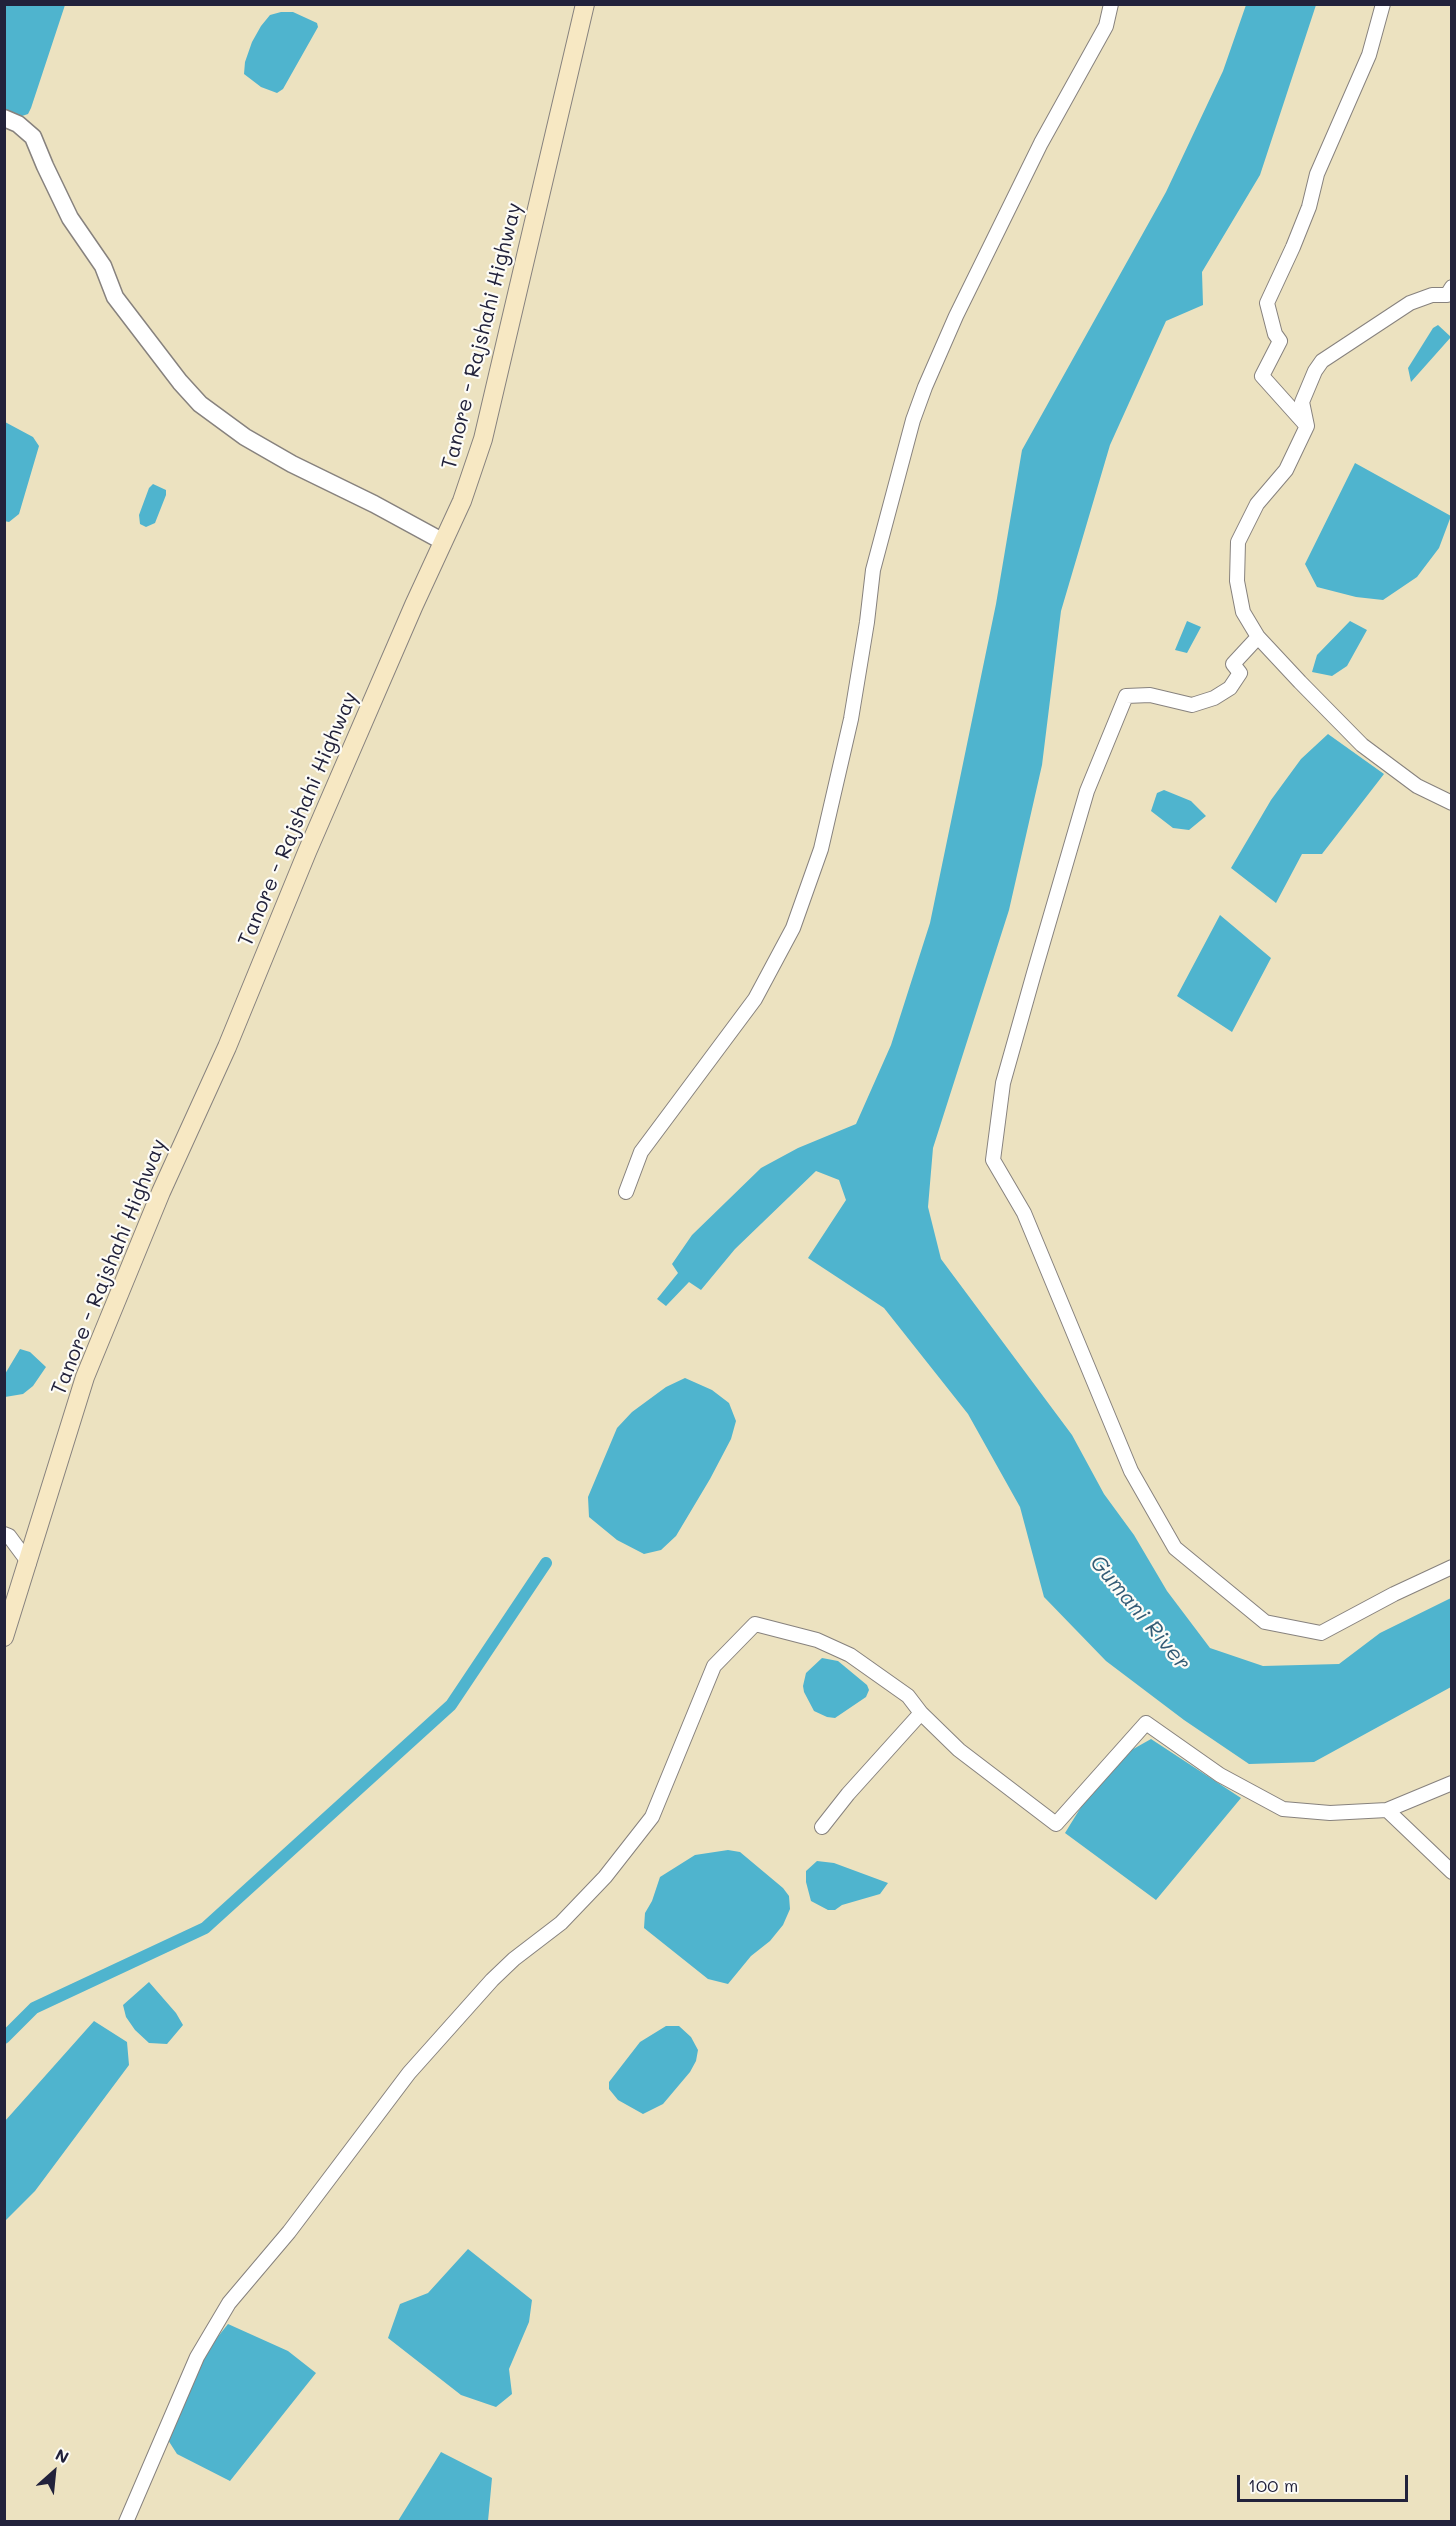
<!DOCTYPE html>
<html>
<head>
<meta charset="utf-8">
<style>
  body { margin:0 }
  #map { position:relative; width:1456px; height:2526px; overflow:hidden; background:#ece2c0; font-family:Mali,sans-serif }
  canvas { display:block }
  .frame { position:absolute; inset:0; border:6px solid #22223b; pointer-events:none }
  .north { position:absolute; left:24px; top:2442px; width:60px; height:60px; -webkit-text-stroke:4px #fdfcf7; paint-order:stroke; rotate:27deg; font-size:16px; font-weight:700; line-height:24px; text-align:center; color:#22223b }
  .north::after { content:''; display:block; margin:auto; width:21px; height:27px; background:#22223b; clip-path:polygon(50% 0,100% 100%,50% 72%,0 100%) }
  .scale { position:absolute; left:1237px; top:2475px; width:171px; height:27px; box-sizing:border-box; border:3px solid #22223b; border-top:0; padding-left:8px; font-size:18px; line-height:21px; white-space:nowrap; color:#22223b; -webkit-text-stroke:4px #fdfcf7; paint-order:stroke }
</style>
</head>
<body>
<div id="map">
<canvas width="1456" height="2526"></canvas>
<div class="frame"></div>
<div class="north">N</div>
<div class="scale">100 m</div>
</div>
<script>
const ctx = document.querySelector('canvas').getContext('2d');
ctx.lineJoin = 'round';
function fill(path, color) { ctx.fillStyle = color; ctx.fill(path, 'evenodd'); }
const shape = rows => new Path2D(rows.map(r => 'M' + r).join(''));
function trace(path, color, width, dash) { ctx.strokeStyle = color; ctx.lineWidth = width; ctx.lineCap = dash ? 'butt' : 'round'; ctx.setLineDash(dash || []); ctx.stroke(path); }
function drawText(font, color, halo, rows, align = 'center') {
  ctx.font = font + ' Mali,sans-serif'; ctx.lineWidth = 4.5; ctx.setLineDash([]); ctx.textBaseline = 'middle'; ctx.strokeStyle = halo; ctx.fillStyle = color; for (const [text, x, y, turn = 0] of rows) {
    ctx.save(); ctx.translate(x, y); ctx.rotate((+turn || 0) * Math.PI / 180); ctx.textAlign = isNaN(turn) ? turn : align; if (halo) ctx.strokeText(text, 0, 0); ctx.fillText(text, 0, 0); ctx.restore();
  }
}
const water = shape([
  [4,5,65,5,31,108,28,114,19,117,5,111],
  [1246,5,1316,5,1260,175,1202,272,1203,305,1166,321,1110,445,1061,611,1042,765,1009,910,933,1148,928,1207,941,1259,1072,1435,1104,1494,1134,1535,1167,1591,1210,1648,1263,1666,1339,1664,1380,1633,1451,1598,1451,1687,1314,1762,1249,1764,1184,1720,1106,1661,1044,1597,1020,1507,968,1414,884,1308,808,1258,846,1200,839,1180,816,1171,735,1249,701,1290,689,1282,666,1306,657,1299,678,1273,672,1264,692,1235,761,1168,798,1148,856,1124,891,1045,930,923,996,604,1022,450,1166,192,1223,71],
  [281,12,293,12,317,23,318,27,283,89,277,93,261,87,244,74,245,62,252,42,261,26,270,15],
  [1438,325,1451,337,1411,382,1408,368,1433,328],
  [5,422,33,437,39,446,19,514,9,522,4,521],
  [1355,463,1451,516,1439,548,1417,577,1383,600,1356,597,1317,587,1305,564],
  [153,484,166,490,166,495,155,523,146,527,140,524,139,515,149,488],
  [1187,621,1201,627,1187,653,1175,650],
  [1350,621,1367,630,1347,666,1332,676,1312,672,1317,655],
  [1328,734,1384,774,1322,854,1302,854,1276,903,1231,868,1271,800,1301,759],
  [1164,790,1191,801,1206,816,1189,830,1173,828,1151,811,1157,793],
  [1220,915,1271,958,1232,1032,1177,996],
  [20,1349,30,1352,46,1367,33,1386,23,1394,5,1397,5,1374],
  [685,1378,712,1390,729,1403,736,1421,731,1439,710,1479,676,1536,661,1550,644,1554,617,1540,589,1517,588,1497,617,1428,632,1412,666,1387],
  [822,1658,838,1661,867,1685,869,1690,866,1697,835,1718,827,1717,814,1711,804,1692,803,1686,806,1673],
  [1151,1739,1241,1798,1156,1900,1065,1833,1086,1799,1128,1752],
  [728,1850,740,1852,783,1888,789,1896,790,1909,783,1925,770,1941,751,1956,728,1984,708,1979,644,1928,645,1913,652,1901,660,1877,695,1855],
  [817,1861,834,1863,888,1883,880,1894,842,1905,835,1910,828,1910,811,1901,806,1882,806,1871],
  [149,1982,176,2013,183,2025,167,2044,149,2043,135,2030,126,2017,123,2005],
  [94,2021,127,2042,129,2065,35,2191,5,2221,5,2121],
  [666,2026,679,2026,691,2037,698,2050,696,2061,690,2072,663,2104,643,2114,618,2100,609,2089,609,2082,640,2042],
  [468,2249,532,2300,529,2322,509,2369,512,2394,496,2407,461,2395,388,2338,400,2304,428,2293],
  [228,2324,288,2351,316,2373,230,2481,177,2454,168,2440,190,2384,212,2344],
  [441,2452,492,2478,488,2521,398,2521]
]);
const canal = shape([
  [4,2038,34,2008,205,1928,451,1705,546,1563]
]);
const minor = shape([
  [1452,287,1447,295,1432,295,1410,303,1322,361,1315,371,1302,402,1307,426,1286,470,1257,504,1238,542,1237,581,1243,612,1258,637,1300,682,1362,745,1417,786,1452,803],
  [1305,424,1262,376,1280,341,1275,334,1267,303,1293,247,1309,207,1317,174,1369,55,1383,4],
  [1258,637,1233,664,1240,673,1230,688,1214,698,1192,705,1150,695,1126,696,1087,791,1034,973,1003,1083,993,1160,1024,1213,1131,1471,1175,1548,1265,1622,1321,1633,1394,1594,1452,1567],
  [626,1192,641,1152,755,999,793,928,821,849,851,719,867,622,873,570,913,420,925,387,956,316,1041,143,1106,26,1111,4],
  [4,1534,9,1536,29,1563],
  [1452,1783,1387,1810,1452,1872],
  [822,1827,848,1794,921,1713],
  [126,2522,197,2357,229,2303,289,2232,409,2073,492,1980,514,1959,561,1923,605,1877,652,1817,714,1666,755,1624,817,1640,850,1655,908,1696,921,1713,959,1750,1056,1824,1146,1723,1220,1775,1283,1809,1330,1813,1387,1810]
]);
const tertiary = shape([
  [4,118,18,124,33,137,45,166,70,218,103,266,115,297,180,382,200,404,245,437,292,464,374,504,442,541]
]);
const secondary = shape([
  [4,1637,85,1377,161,1192,227,1047,307,852,414,605,462,501,483,439,585,4]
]);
const streetNames = [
  ["Tanore - Rajshahi Highway",482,336,-76],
  ["Tanore - Rajshahi Highway",298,819,-67],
  ["Tanore - Rajshahi Highway",109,1267,-68]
];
const waterNames = [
  ["Gumani River",1140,1613,50]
];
fill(water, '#4fb4ce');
trace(canal, '#4fb4ce', 12);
trace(minor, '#87827e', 16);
trace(tertiary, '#87827e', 19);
trace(secondary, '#87827e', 20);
trace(minor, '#fff', 14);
trace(tertiary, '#fff', 16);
trace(secondary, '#f7e8c3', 18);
drawText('21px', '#22223b', '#fdfcf7', streetNames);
drawText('italic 22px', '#345c76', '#fdfcf7', waterNames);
</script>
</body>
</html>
